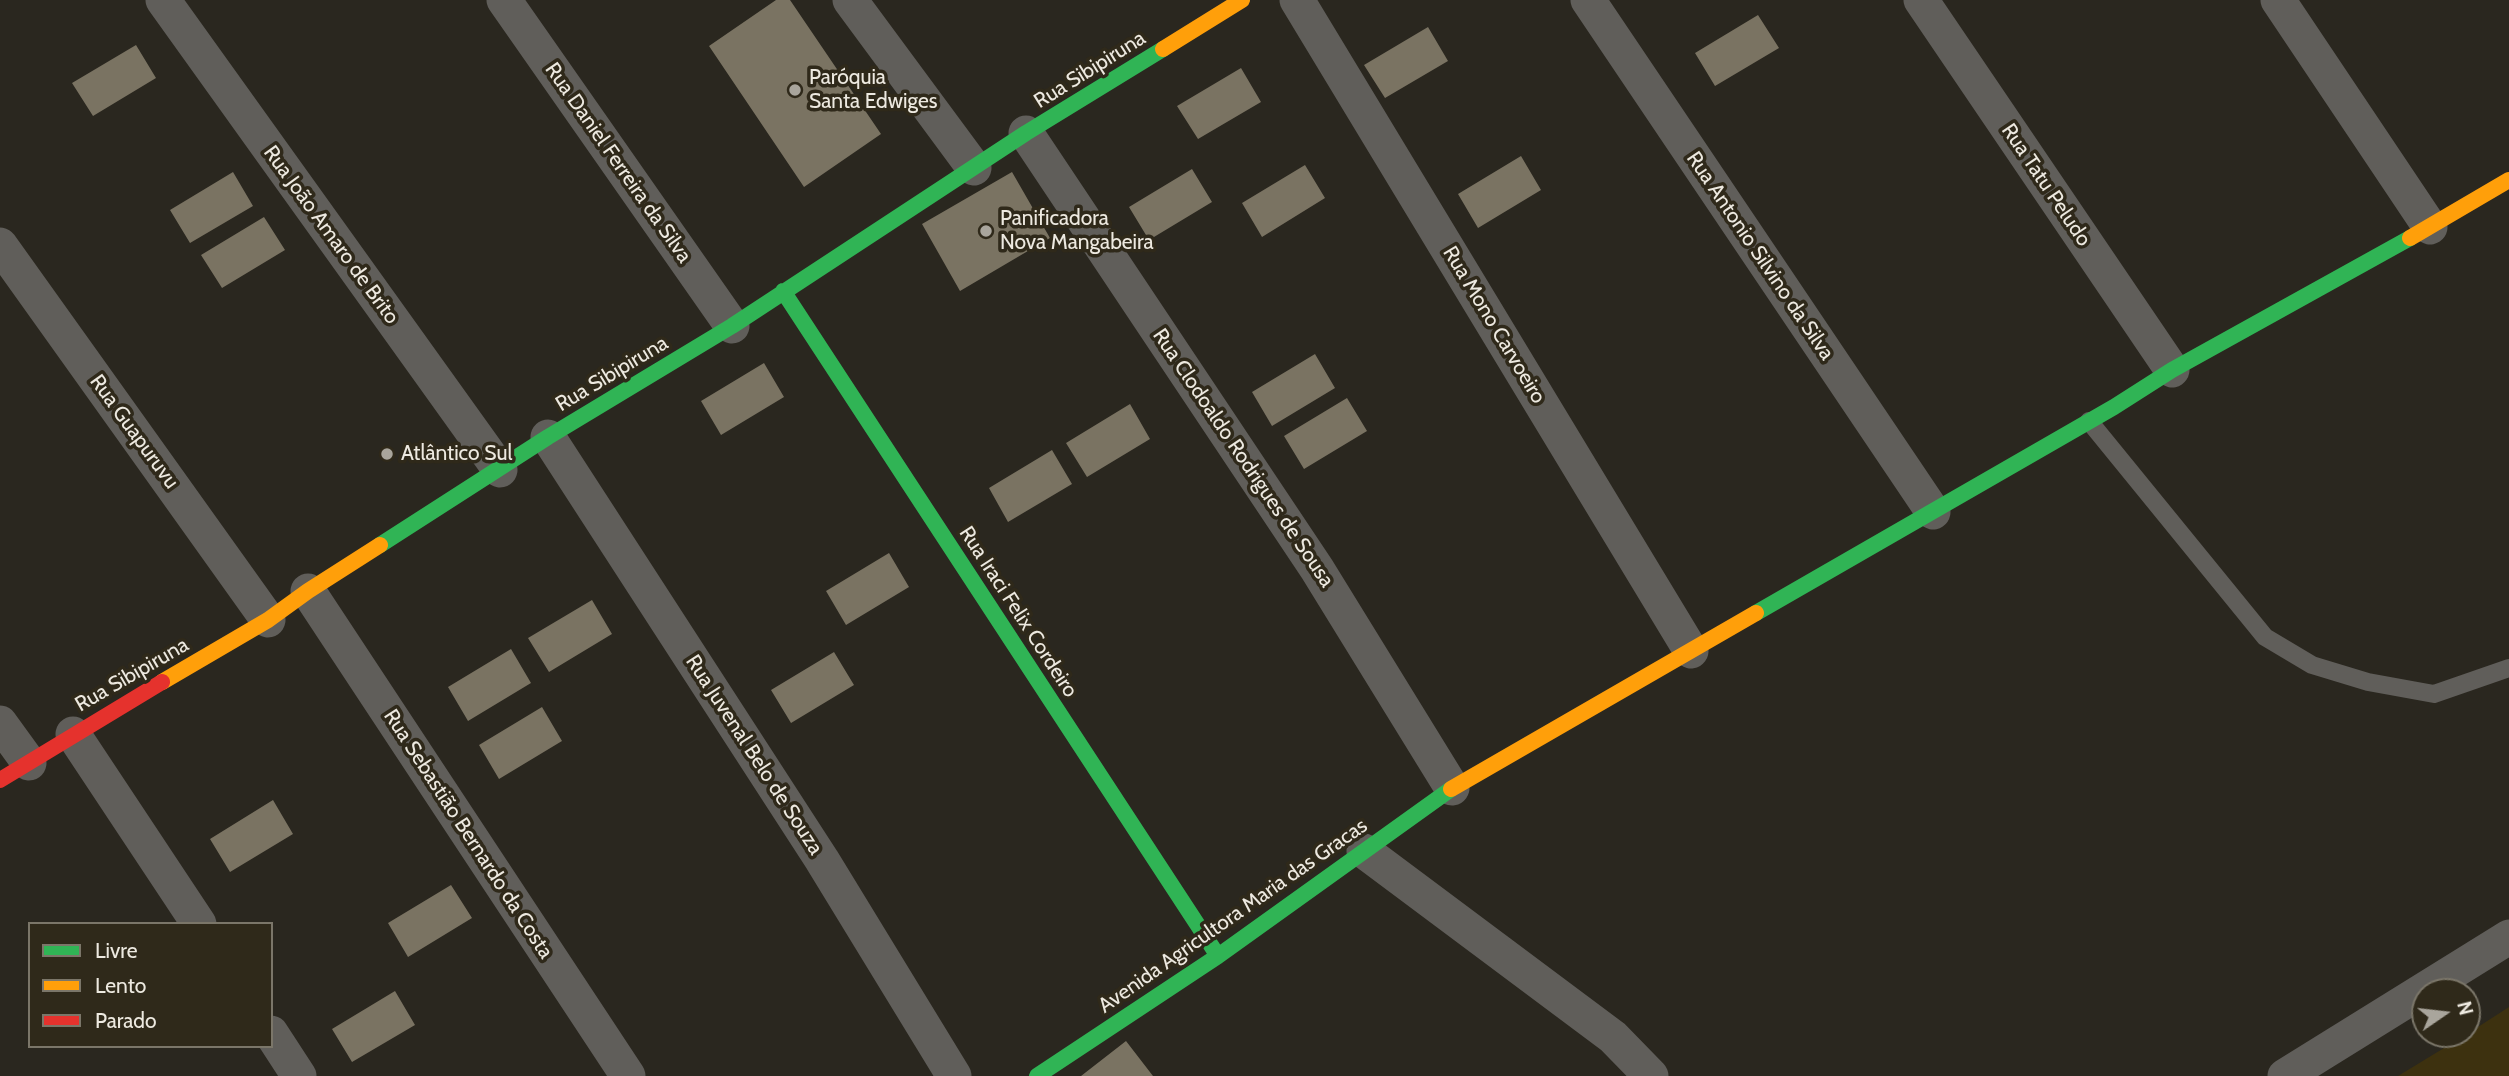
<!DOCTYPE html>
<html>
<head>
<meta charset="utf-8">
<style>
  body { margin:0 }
  #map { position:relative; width:2509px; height:1076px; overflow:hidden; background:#2a271f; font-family:Cabin,sans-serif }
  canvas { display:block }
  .legend { position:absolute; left:28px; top:922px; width:245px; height:126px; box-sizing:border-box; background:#2f291a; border:2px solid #7b7669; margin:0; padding:9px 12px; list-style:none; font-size:21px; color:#ede9e0 }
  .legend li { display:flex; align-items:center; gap:14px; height:35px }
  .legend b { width:35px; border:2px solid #7b7669 }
  .north { position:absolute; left:2411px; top:978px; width:70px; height:70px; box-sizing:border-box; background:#2f291a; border:2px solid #7b7669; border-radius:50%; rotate:76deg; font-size:19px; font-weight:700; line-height:28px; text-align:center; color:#ede9e0 }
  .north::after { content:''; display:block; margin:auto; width:24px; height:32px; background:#a9a59c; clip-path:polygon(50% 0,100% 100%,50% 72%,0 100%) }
</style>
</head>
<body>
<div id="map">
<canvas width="2509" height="1076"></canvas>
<ul class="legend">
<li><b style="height:9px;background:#30b455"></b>Livre</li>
<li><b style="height:9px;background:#ff9f0a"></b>Lento</li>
<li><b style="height:9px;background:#e5322d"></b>Parado</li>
</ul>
<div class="north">N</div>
</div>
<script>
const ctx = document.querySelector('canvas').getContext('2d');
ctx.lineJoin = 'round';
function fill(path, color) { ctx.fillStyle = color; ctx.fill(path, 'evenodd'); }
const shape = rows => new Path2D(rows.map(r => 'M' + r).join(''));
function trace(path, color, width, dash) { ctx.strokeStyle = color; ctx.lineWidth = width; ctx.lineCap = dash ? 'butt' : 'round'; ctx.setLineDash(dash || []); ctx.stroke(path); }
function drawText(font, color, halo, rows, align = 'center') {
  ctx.font = font + ' Cabin,sans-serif'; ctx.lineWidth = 7; ctx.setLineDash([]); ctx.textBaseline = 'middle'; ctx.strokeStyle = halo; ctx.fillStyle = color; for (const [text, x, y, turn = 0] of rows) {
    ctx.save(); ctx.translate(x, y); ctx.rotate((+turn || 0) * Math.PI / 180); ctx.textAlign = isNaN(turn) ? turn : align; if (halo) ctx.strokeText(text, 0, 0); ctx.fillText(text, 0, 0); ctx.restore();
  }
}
const green = shape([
  [2509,1007,2509,1076,2398,1076,2467,1034]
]);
const building = shape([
  [776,0,790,0,881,134,804,187,709,46],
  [1758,15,1779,48,1715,86,1695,53],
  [1428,27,1448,61,1385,98,1364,65],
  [136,45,156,78,93,116,72,83],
  [1241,68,1261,102,1198,139,1177,106],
  [1521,156,1541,190,1478,228,1458,194],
  [1305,165,1325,198,1262,237,1242,203],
  [1192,169,1212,202,1149,240,1129,207],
  [233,172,253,206,190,243,170,210],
  [1012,172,1050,238,960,291,922,224],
  [264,217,285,250,222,288,201,255],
  [1315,354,1335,388,1272,426,1252,392],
  [764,363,784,397,721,435,701,401],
  [1347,398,1367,431,1304,469,1284,436],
  [1130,404,1150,439,1087,477,1066,443],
  [1052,450,1072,484,1008,522,989,488],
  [889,553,909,587,846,625,826,591],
  [592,600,612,634,549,672,528,638],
  [511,649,531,683,468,721,448,687],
  [834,652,854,685,791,723,771,690],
  [542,707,562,741,499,779,479,745],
  [273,800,293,834,230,872,210,839],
  [451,885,472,918,408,957,388,923],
  [395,991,415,1025,352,1062,332,1029],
  [1126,1041,1153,1076,1081,1076]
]);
const lane = shape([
  [2089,421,2265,637,2312,665,2368,682,2434,694,2509,668]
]);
const street = shape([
  [163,0,500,470],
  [504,0,732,326],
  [850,0,974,168],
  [1297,0,1691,651],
  [1588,0,1933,512],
  [1921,0,2172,370],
  [2278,0,2430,227],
  [1026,133,1317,569,1452,788],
  [0,245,268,620],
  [548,437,822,860,954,1076],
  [308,591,628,1076],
  [0,723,29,763],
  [73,734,199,924],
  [1364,851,1613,1037,1651,1076],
  [271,1033,299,1076],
  [2285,1076,2509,937]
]);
const fast = shape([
  [783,291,1218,956],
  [380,545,548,437,732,326,1026,133,1163,49],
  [1756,613,2114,407,2172,370,2410,238],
  [1037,1076,1218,956,1451,789]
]);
const slow = shape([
  [1163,49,1242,0],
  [2410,238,2509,180],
  [162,682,268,620,308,591,380,545],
  [1451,789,1756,613]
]);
const jam = shape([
  [0,780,162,682]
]);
const markers = [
  [795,90,7,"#a9a59c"],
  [986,231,7,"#a9a59c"],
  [387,454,7,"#a9a59c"]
];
const streetNames = [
  ["Rua Sibipiruna",1090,70,-32],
  ["Rua Daniel Ferreira da Silva",618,163,55],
  ["Rua Tatu Peludo",2046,185,56],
  ["Rua João Amaro de Brito",331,235,54],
  ["Rua Antonio Silvino da Silva",1760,256,56],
  ["Rua Mono Carvoeiro",1494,325,59],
  ["Rua Sibipiruna",612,374,-31],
  ["Rua Guapuruvu",134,432,54],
  ["Rua Clodoaldo Rodrigues de Sousa",1243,458,56],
  ["Rua Iraci Felix Cordeiro",1018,612,57],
  ["Rua Sibipiruna",132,675,-30],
  ["Rua Juvenal Belo de Souza",754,755,57],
  ["Rua Sebastião Bernardo da Costa",468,834,57],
  ["Avenida Agricultora Maria das Gracas",1233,916,-35]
];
const poiNames = [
  ["Paróquia",809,78],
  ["Santa Edwiges",809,102],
  ["Panificadora",1000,219],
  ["Nova Mangabeira",1000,243],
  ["Atlântico Sul",401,454]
];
fill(green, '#3d310f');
fill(building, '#7a7362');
trace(lane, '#605e5a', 18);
trace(street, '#605e5a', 35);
trace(fast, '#30b455', 16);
trace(slow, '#ff9f0a', 16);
trace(jam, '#e5322d', 16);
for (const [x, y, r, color] of markers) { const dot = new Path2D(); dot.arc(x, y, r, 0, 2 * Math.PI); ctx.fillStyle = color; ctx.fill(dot); trace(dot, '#2f291a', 2.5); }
drawText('21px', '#ede9e0', '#2f291a', streetNames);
drawText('21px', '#ede9e0', '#2f291a', poiNames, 'left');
</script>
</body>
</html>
